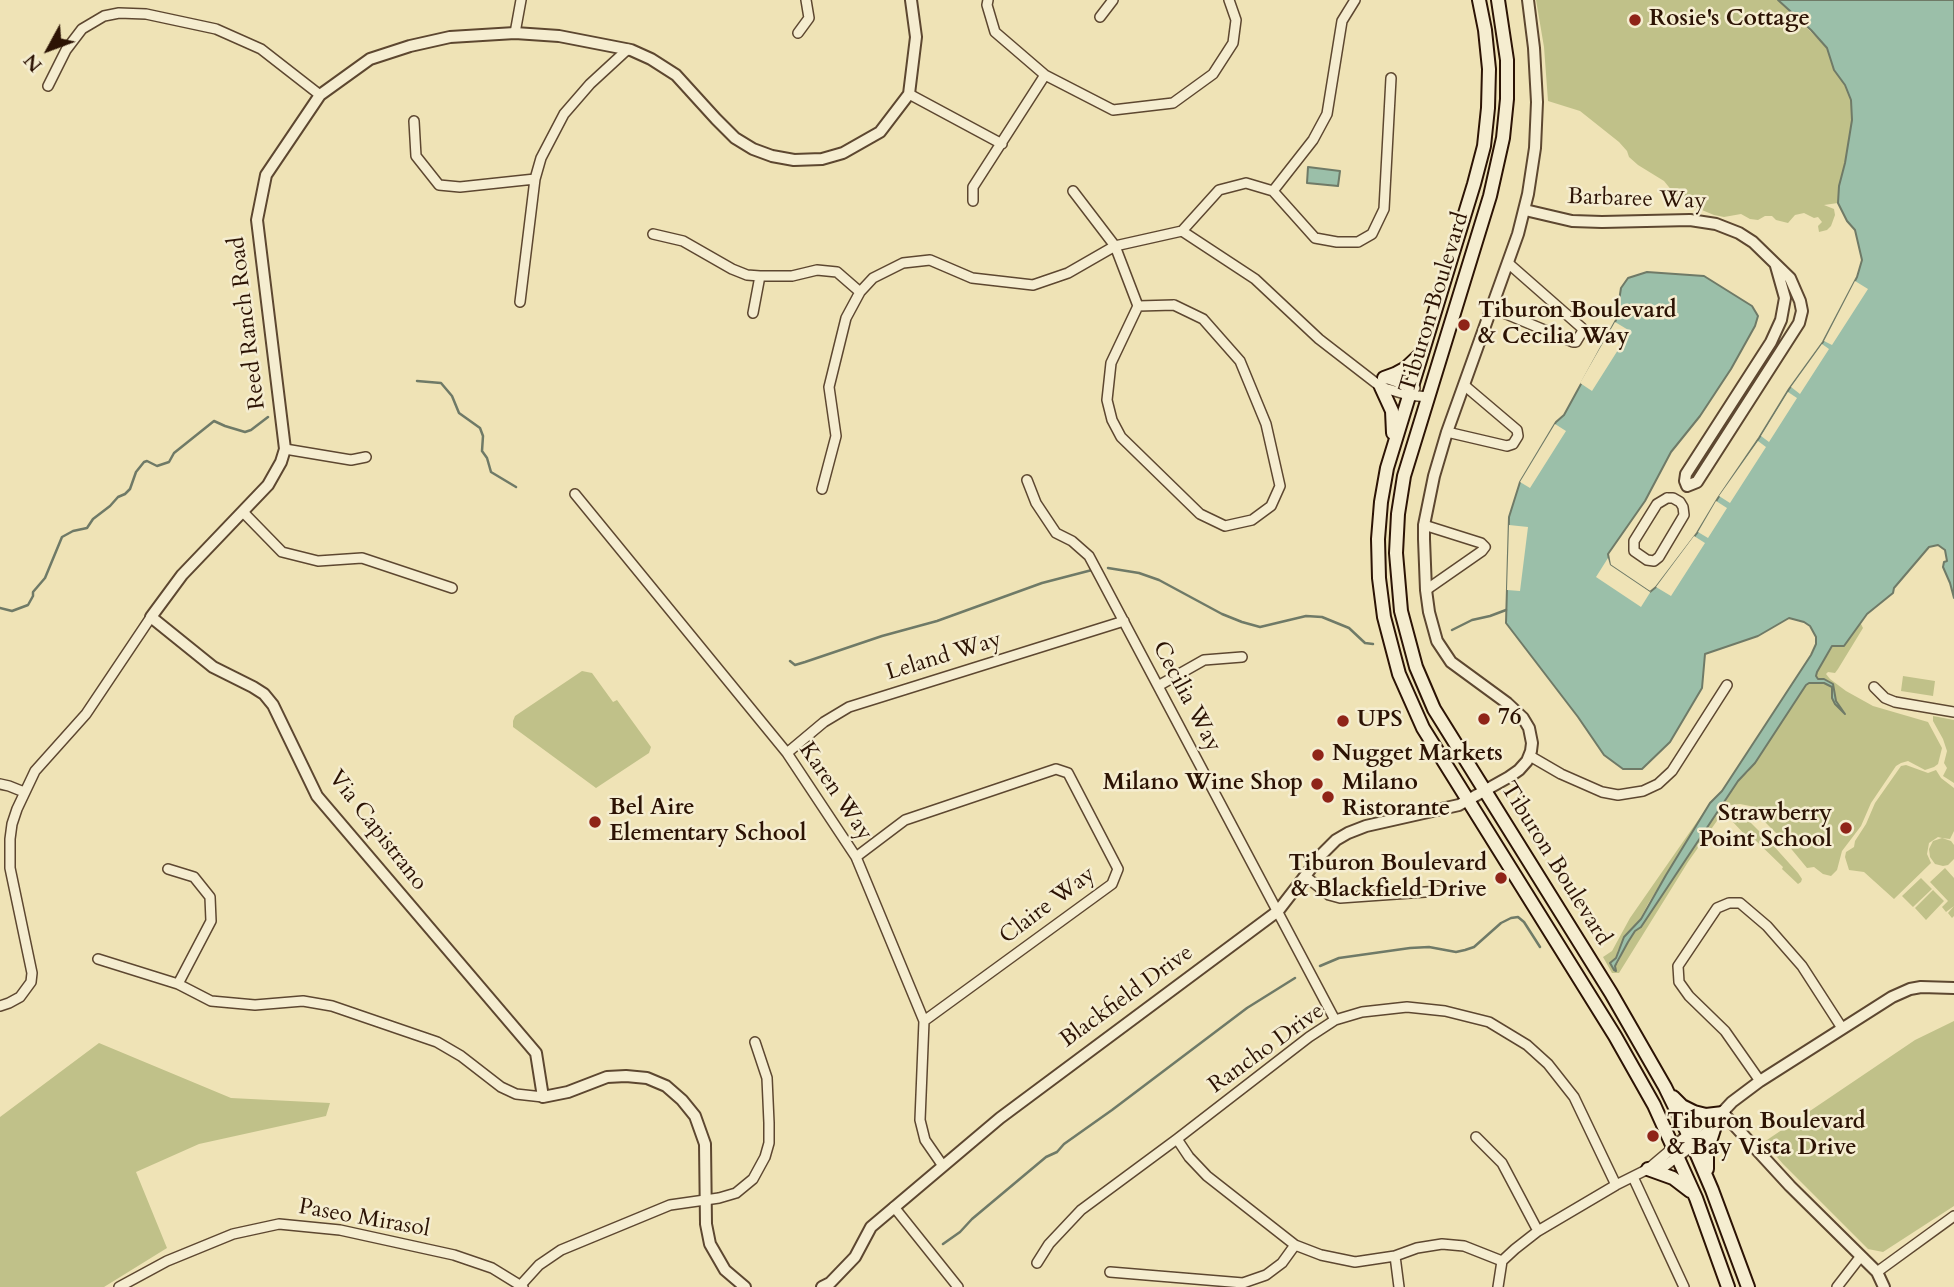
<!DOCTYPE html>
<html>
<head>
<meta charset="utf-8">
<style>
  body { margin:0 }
  #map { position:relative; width:1954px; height:1287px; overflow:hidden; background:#efe3b6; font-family:Cardo,serif }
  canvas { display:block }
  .north { position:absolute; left:14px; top:14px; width:70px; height:70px; -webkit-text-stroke:5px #f5edd0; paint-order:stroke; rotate:229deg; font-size:19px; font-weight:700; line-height:28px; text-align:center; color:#2c1304 }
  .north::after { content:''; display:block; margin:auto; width:24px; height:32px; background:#2c1304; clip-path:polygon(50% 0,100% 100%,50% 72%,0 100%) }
</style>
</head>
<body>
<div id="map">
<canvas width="1954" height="1287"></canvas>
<div class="north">N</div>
</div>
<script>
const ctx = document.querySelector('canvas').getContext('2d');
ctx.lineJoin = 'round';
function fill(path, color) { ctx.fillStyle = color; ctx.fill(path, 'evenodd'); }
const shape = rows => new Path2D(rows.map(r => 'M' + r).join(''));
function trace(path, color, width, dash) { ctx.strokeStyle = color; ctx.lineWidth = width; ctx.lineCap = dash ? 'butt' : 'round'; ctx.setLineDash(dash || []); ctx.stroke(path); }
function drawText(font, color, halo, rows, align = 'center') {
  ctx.font = font + ' Cardo,serif'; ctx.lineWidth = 5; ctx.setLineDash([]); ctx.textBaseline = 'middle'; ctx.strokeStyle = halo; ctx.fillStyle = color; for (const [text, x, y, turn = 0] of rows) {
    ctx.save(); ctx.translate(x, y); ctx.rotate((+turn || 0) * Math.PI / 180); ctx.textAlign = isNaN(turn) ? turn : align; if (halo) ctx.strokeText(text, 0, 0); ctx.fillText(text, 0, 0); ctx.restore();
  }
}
const green = shape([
  [1536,0,1778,0,1783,4,1827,48,1834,70,1845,85,1851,100,1852,120,1845,163,1839,186,1838,203,1824,205,1834,209,1835,215,1831,226,1827,230,1819,232,1818,226,1822,222,1818,217,1814,218,1804,213,1795,215,1788,223,1776,220,1772,216,1765,216,1758,220,1750,219,1741,214,1724,217,1714,215,1697,208,1677,197,1664,181,1638,165,1629,157,1627,151,1619,142,1580,111,1548,101,1544,47],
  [1860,622,1863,628,1838,669,1835,673,1828,672,1826,674,1830,679,1846,691,1873,706,1928,722,1942,748,1938,764,1934,767,1925,770,1908,761,1901,763,1896,766,1871,803,1861,826,1842,851,1837,870,1831,876,1823,874,1814,867,1807,868,1788,845,1764,821,1755,807,1740,804,1731,805,1726,808,1688,862,1619,973,1612,973,1603,957,1612,951,1630,918,1710,803,1648,904,1640,919,1631,929,1618,950,1616,958,1613,962,1615,966,1618,963,1628,942,1635,931,1641,927,1738,781,1748,772,1763,751,1806,685,1809,683,1821,683,1829,685,1832,687,1832,698,1835,704,1845,713,1836,701,1833,684,1818,679,1816,676,1817,672,1833,646,1844,646],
  [582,671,592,673,613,702,617,700,651,747,649,753,596,788,513,727,513,721,515,716],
  [1903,676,1935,681,1933,696,1901,691],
  [1933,716,1954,720,1954,783,1943,776,1947,768,1944,763,1947,751,1943,739,1933,721],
  [1906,765,1928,773,1936,770,1941,778,1954,788,1954,831,1950,839,1942,838,1951,841,1954,845,1954,859,1948,865,1943,866,1935,864,1930,857,1929,849,1933,841,1942,838,1938,837,1929,843,1927,854,1931,863,1894,899,1864,872,1849,870,1845,857,1846,852,1854,847,1855,841,1866,824,1875,803,1901,766],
  [1738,813,1746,818,1771,843,1798,873,1802,879,1801,882,1798,884,1782,869,1783,867,1752,837,1749,839,1731,820,1731,816],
  [1945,868,1954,878,1954,916,1952,918,1948,913,1954,906,1946,912,1942,907,1948,901,1930,882],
  [1921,878,1932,889,1913,907,1902,896],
  [1933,890,1944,901,1926,920,1915,908],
  [1954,1021,1954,1206,1883,1252,1868,1249,1783,1164,1764,1142,1915,1040],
  [99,1043,231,1098,330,1103,326,1116,199,1144,136,1172,167,1248,104,1287,0,1287,0,1117]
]);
const water = shape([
  [1778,0,1954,0,1954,598,1950,583,1943,567,1944,562,1947,561,1945,550,1938,545,1929,547,1894,588,1893,593,1867,614,1844,646,1832,646,1817,672,1816,676,1818,679,1824,679,1833,684,1836,701,1845,714,1835,704,1832,698,1832,687,1824,683,1809,683,1806,685,1755,763,1738,781,1641,927,1635,931,1628,942,1615,966,1616,971,1614,970,1610,963,1616,958,1624,937,1641,919,1666,875,1710,803,1722,791,1811,655,1816,644,1816,637,1810,626,1804,622,1789,618,1758,636,1705,654,1702,688,1670,742,1642,769,1623,769,1604,755,1578,717,1506,623,1509,517,1520,482,1556,422,1564,415,1616,320,1621,288,1628,278,1647,272,1704,276,1752,306,1758,316,1755,326,1731,369,1700,416,1671,452,1645,501,1608,554,1610,565,1650,592,1656,587,1697,533,1718,498,1759,438,1789,389,1823,342,1857,277,1862,260,1855,230,1847,221,1838,203,1839,186,1845,163,1852,120,1851,100,1845,85,1834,70,1827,48,1811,30,1778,0],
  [1308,167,1340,171,1338,186,1307,183,1308,167]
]);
const pier = shape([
  [1855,281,1868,289,1832,345,1824,341],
  [1615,322,1630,331,1592,391,1580,383],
  [1822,344,1829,349,1800,394,1791,387],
  [1788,392,1797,398,1769,442,1761,436],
  [1555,424,1566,431,1530,488,1520,482],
  [1758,441,1766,447,1730,503,1719,496],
  [1716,501,1727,508,1708,538,1698,532],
  [1509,525,1528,527,1520,591,1507,590],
  [1694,536,1705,543,1671,596,1656,587],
  [1608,558,1610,565,1650,592,1651,591,1641,607,1596,577]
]);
const stream = shape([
  [417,381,441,383,452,396,459,413,480,428,483,436,482,451,487,458,491,472,516,487],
  [1108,568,1139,573,1159,580,1222,614,1242,622,1260,627,1306,616,1322,617,1349,628,1365,643,1373,644],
  [0,608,12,611,28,605,33,596,33,592,45,578,62,537,73,531,87,528,93,519,110,506,118,497,125,494,130,489,136,472,144,462,147,461,157,466,169,462,174,453,214,421,225,426,245,432,251,430,268,417],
  [1452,630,1472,620,1490,616,1506,610],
  [790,661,795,665,805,662,882,636,937,621,1042,583,1092,570],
  [1320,966,1339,958,1410,948,1429,947,1456,952,1465,950,1474,947,1501,923,1511,918,1518,917,1524,922,1540,947],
  [943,1244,960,1232,972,1219,1046,1157,1057,1152,1064,1144,1112,1110,1247,1008,1295,978]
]);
const minor = shape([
  [988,0,987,5,995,32,1045,75,1113,110,1173,103,1213,74,1233,43,1236,20,1229,0],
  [1100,17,1113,0],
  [515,33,521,0],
  [798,33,809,18,806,0],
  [48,86,66,50,82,29,104,16,119,13,146,14,216,29,261,49,320,95],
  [909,94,1002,144],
  [414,121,416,156,439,185,460,187,535,179],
  [1073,191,1115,246,1138,306],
  [1273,191,1313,140,1327,114,1342,21,1355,0],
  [973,201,973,187,1045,75],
  [1182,231,1219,190,1246,183,1273,191,1315,238,1337,242,1358,242,1372,234,1384,209,1391,78],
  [653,234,683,241,732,269,747,275,760,276,792,276,817,270,837,272,860,292],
  [520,302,535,179,541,158,564,114,590,84,628,49],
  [1174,305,1203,319,1240,361,1266,424,1280,486,1271,506,1252,520,1225,526,1200,514,1121,437,1112,420,1107,400,1111,363,1138,306,1174,305],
  [1492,308,1573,342,1576,342,1582,332,1582,328,1508,263],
  [753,313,760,276],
  [1385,378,1415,388],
  [1447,432,1507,446,1513,444,1518,436,1517,430,1464,385],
  [285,449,351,460,366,457],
  [1027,480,1036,503,1056,533,1072,541,1089,556,1097,571,1335,1020],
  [822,489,836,436,829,387,846,318,860,292,873,278,903,263,930,260,972,278,1033,285,1068,273,1115,246,1182,231,1255,279,1319,339,1381,387,1408,395,1428,397],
  [575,494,787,753,856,857,924,1021,920,1120,925,1140,943,1166],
  [1667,498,1673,498,1680,502,1683,507,1684,515,1659,557,1654,561,1647,560,1634,551,1634,541,1657,504,1667,498],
  [243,512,282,552,318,561,362,558,452,588],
  [1424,525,1481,543,1485,547,1482,551,1426,590],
  [1158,686,1204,660,1242,657],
  [1874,687,1885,698,1895,702,1954,712],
  [787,753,824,722,849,707,1124,621],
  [1530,756,1561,774,1602,792,1618,795,1643,791,1658,784,1672,771,1727,685],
  [0,784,9,786,24,792],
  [856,857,905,820,1056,769,1068,773,1118,869,1112,884,924,1021],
  [168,869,194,877,210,897,211,921,178,984],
  [1305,876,1329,895,1340,898,1439,891],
  [98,959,178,984,211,1001,255,1005,303,1001,332,1006,437,1042,461,1056,501,1087,516,1094,543,1097],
  [0,1006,9,1003,20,997,31,982,32,973,10,868,10,839,12,824,17,809,35,771,86,714,151,617],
  [1760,1081,1725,1031,1689,996,1679,982,1678,966,1717,908,1729,903,1740,903,1767,926,1802,966,1842,1028],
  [1476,1137,1502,1163,1538,1231],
  [1177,1139,1189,1157,1207,1176,1295,1245,1321,1255,1355,1262,1395,1256,1417,1248,1442,1244,1464,1246,1502,1261],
  [1653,1169,1664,1167,1678,1156],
  [1633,1177,1684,1287],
  [894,1207,958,1287],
  [1395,1256,1399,1287],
  [1037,1263,1049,1244,1081,1210,1177,1139,1309,1037,1335,1020,1362,1012,1407,1007,1445,1011,1489,1022,1527,1045,1548,1064,1574,1097,1616,1185],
  [1110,1272,1243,1283,1266,1275,1282,1263,1295,1245],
  [1877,1272,1954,1216],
  [119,1287,167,1261,233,1234,279,1224,340,1230,454,1255,492,1268,523,1287],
  [519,1287,539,1265,561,1250,670,1205,719,1198,736,1193,753,1179,765,1157,769,1143,769,1123,767,1078,755,1042],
  [1498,1287,1502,1261,1515,1249,1538,1231,1616,1185,1648,1169,1674,1147],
  [1837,1287,1861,1256]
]);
const tertiary = shape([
  [1525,210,1572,221,1602,222,1690,220,1716,224,1739,233,1753,242,1790,278,1800,301,1802,311,1799,323,1697,482,1687,486,1685,481,1686,474,1771,342,1781,320,1785,298,1776,266],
  [1723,1113,1790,1186,1877,1272,1884,1287],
  [1674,1147,1706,1120,1718,1117,1732,1102,1760,1081,1892,997,1910,989,1921,987,1954,988],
  [1678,1156,1715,1126,1716,1123],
  [745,1287,725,1270,710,1244,706,1224,705,1144,695,1116,682,1100,666,1086,647,1078,626,1076,607,1077,568,1092,543,1097,536,1053,317,796,273,705,264,694,253,687,213,667,151,617,182,575,268,485,281,462,285,449,257,220,266,175,320,95,370,59,410,46,450,37,515,33,559,36,631,50,651,59,676,75,716,119,735,138,753,149,772,156,794,160,822,159,843,153,880,132,909,94,916,37,911,0],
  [822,1287,830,1283,855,1257,871,1227,1000,1118,1278,911,1322,854,1336,840,1348,833,1366,826,1459,805,1509,777,1519,770,1527,761,1531,751,1532,743,1529,728,1523,718,1507,703,1451,662,1437,641,1429,612,1426,590,1424,539,1424,525,1434,476,1447,432,1518,234,1528,194,1535,148,1537,102,1534,48,1528,0]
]);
const secondary = shape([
  [1479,0,1485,30,1489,69,1488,108,1484,146,1474,184,1387,468,1381,502,1378,539,1379,578,1384,617,1399,674,1423,728,1615,1036,1654,1105,1696,1198,1728,1287],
  [1498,0,1507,60,1507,99,1503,138,1490,196,1404,476,1398,514,1396,553,1401,611,1416,667,1434,709,1611,993,1665,1087,1688,1134,1712,1190,1748,1287],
  [1384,378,1395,374,1406,368,1422,353],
  [1381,387,1392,411,1393,433],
  [1673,1097,1682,1106,1694,1112,1706,1115,1723,1113],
  [1648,1169,1673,1178,1690,1191],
  [1707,1169,1707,1151,1715,1126]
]);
const markers = [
  [1635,20,7,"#8f2418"],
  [1464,325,7,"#8f2418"],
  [1484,719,7,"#8f2418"],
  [1343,721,7,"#8f2418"],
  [1318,755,7,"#8f2418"],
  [1317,784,7,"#8f2418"],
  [1328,797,7,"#8f2418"],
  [595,822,7,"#8f2418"],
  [1846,828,7,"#8f2418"],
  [1501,878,7,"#8f2418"],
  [1653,1136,7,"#8f2418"]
];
const poiNames = [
  ["Rosie's Cottage",1649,20],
  ["Tiburon Boulevard",1478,312],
  ["& Cecilia Way",1478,338],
  ["76",1498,719],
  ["UPS",1357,721],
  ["Nugget Markets",1332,755],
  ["Milano Wine Shop",1303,784,"right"],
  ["Milano",1342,784],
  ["Ristorante",1342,810],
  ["Bel Aire",609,809],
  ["Elementary School",609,835],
  ["Strawberry",1832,815,"right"],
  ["Point School",1832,841,"right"],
  ["Tiburon Boulevard",1487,865,"right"],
  ["& Blackfield Drive",1487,891,"right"],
  ["Tiburon Boulevard",1667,1123],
  ["& Bay Vista Drive",1667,1149]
];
const streetNames = [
  ["Barbaree Way",1637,200,2],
  ["Tiburon Boulevard",1435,303,-73],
  ["Reed Ranch Road",248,323,-97],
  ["Leland Way",944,657,-17],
  ["Cecilia Way",1186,697,62],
  ["Karen Way",835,792,56],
  ["Via Capistrano",377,831,52],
  ["Tiburon Boulevard",1555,864,58],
  ["Claire Way",1048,906,-37],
  ["Blackfield Drive",1127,997,-36],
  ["Rancho Drive",1267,1049,-36],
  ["Paseo Mirasol",364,1219,10]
];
fill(green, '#c0c189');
fill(water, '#9bbfa9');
trace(water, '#6f7a67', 2);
fill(pier, '#efe3b6');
trace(stream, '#6f7a67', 2.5);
trace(minor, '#5d4730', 12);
trace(tertiary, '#5d4730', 14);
trace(secondary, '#2c1304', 16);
trace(minor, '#f5edd0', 9);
trace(tertiary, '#f5edd0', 10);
trace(secondary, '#f5edd0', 12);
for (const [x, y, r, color] of markers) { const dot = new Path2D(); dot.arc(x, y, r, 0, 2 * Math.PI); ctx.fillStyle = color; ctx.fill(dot); trace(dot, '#f5edd0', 2.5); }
drawText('bold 23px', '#2c1304', '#f5edd0', poiNames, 'left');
drawText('23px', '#2c1304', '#f5edd0', streetNames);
</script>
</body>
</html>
